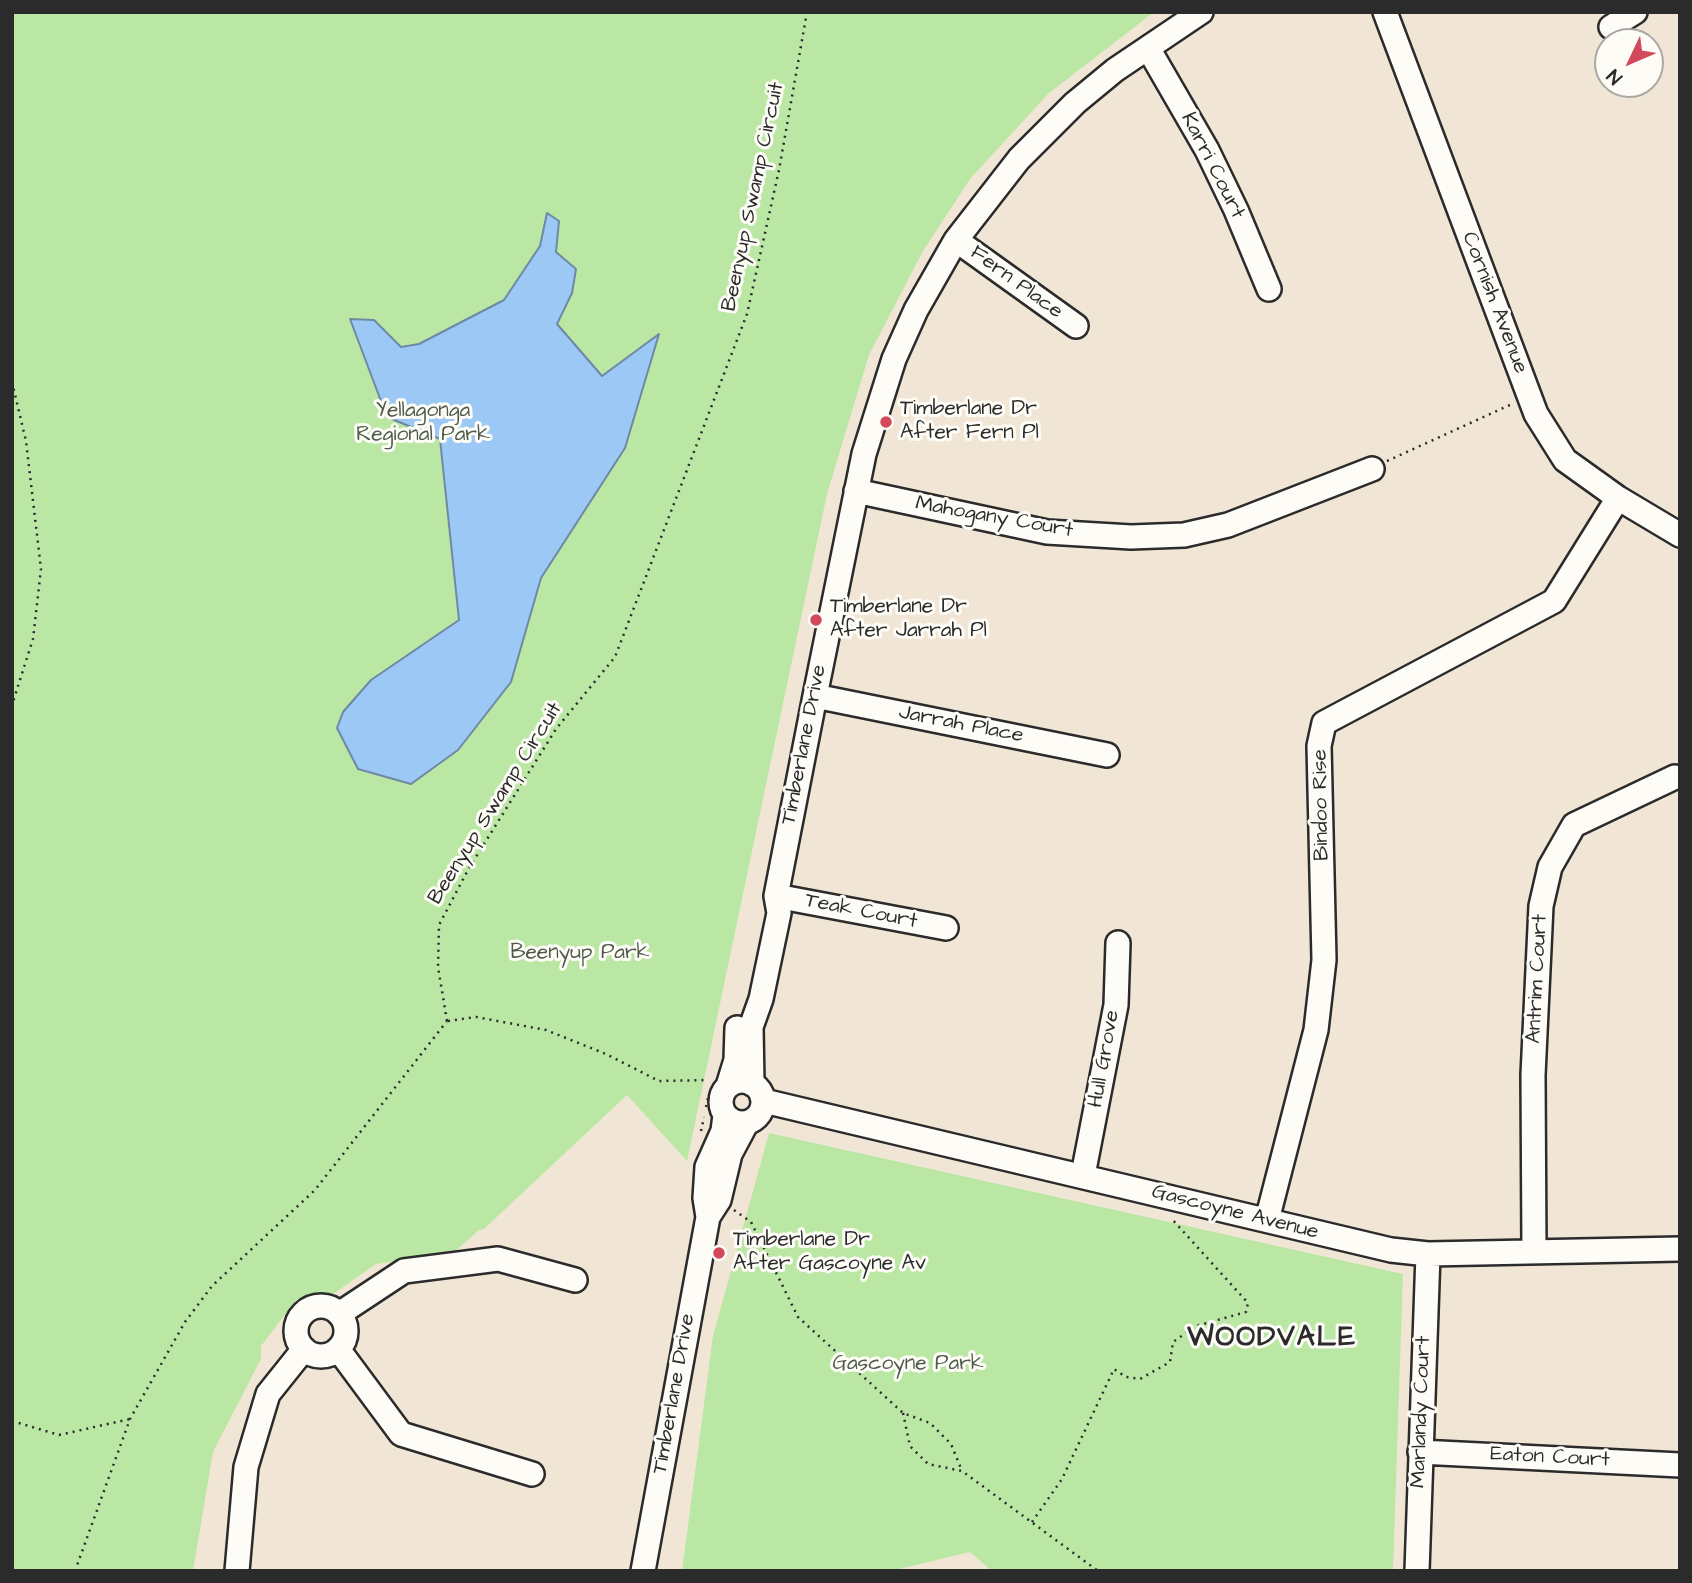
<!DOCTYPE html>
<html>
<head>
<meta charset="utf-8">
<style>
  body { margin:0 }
  #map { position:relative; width:1692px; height:1583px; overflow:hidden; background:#f1e6d5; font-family:"Architects Daughter",sans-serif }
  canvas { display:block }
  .frame { position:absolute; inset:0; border:14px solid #2b2b2b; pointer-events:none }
  .north { position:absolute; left:1594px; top:28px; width:70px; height:70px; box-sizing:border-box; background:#fdfcf7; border:2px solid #a9a8a5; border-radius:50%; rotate:226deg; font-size:19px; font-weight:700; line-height:28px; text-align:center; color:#2b2b2b }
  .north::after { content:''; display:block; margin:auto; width:24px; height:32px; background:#d1495b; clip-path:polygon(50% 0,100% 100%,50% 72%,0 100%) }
</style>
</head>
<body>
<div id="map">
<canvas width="1692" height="1583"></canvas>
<div class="frame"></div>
<div class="north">N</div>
</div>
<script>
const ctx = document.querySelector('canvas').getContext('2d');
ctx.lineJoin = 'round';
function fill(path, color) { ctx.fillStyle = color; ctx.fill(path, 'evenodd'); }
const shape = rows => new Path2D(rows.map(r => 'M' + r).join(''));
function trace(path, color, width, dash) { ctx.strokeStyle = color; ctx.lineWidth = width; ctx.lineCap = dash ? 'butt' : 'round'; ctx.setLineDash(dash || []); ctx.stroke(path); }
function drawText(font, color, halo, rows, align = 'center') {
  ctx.font = font + ' "Architects Daughter",sans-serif'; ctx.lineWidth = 6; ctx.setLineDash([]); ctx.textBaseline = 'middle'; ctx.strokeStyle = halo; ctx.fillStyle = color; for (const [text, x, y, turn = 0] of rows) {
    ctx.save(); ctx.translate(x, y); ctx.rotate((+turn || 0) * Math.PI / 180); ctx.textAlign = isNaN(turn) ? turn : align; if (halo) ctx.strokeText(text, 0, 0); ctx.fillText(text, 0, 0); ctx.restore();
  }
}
const green = shape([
  [12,12,1154,12,1048,94,970,179,923,251,869,355,827,494,687,1161,627,1095,484,1229,479,1230,453,1253,376,1264,316,1306,297,1299,261,1346,261,1359,213,1452,193,1571,12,1571],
  [769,1133,1403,1274,1393,1571,992,1571,970,1552,891,1571,682,1571,713,1336]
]);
const water = shape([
  [547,213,559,221,556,252,576,269,572,293,557,324,602,376,659,334,625,448,541,578,511,682,458,750,411,784,358,769,337,728,343,712,371,680,459,620,440,439,387,417,350,319,374,320,401,347,419,344,504,300,540,246,547,213]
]);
const path = shape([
  [12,382,26,441,41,569,33,639,12,705],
  [1387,461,1512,404],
  [447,1021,438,967,439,925,469,868,556,729,615,657,747,314,779,170,807,12],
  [448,1021,476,1017,546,1030,606,1054,659,1081,708,1080],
  [706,1107,709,1093],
  [701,1131,704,1117],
  [734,1210,751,1222,798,1317,903,1413,930,1423,951,1444,962,1471],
  [903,1413,910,1446,928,1464,962,1471,1098,1571],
  [12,1421,59,1435,130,1419],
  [1032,1522,1062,1479,1114,1369,1126,1377,1140,1379,1170,1362,1173,1342,1196,1326,1246,1312,1248,1303,1171,1218],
  [75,1571,130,1419,185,1322,212,1286,315,1190,447,1021]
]);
const minor = shape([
  [1385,12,1536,414,1565,460,1618,498,1680,535],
  [1611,27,1635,12],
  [1148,48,1207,150,1236,210,1269,289],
  [956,240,1076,326],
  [856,491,1047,532,1131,537,1184,535,1228,525,1372,469],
  [815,696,1107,755],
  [776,896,946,928],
  '721 1102a21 21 0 1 1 42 0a21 21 0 1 1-42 0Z',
  [752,1084,751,1027,761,999,779,913,776,896,815,696,864,454,894,359,916,310,956,240,1019,159,1075,103,1115,70,1201,12],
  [728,1086,736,1060,737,1028],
  [764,1101,1391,1250,1428,1254,1680,1249],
  [1083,1175,1116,1005,1118,943],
  [708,1217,719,1200,730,1154,746,1124],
  [1267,1220,1316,1030,1324,960,1319,746,1324,723,1554,601,1618,498],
  [1534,1252,1533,1075,1541,906,1550,867,1574,825,1675,777],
  '296 1331a25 25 0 1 1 50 0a25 25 0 1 1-50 0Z',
  [339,1314,404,1271,498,1259,575,1280],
  [338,1349,401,1434,532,1474],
  [1420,1452,1680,1465],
  [237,1571,246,1467,268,1394,304,1349],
  [643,1571,708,1217,705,1198,707,1167,723,1131,725,1115],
  [1417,1571,1428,1254]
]);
const markers = [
  [886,422,7,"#d1495b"],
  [816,620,7,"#d1495b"],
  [719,1253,7,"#d1495b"]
];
const streetNames = [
  ["Karri Court",1212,166,63],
  ["Beenyup Swamp Circuit",754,197,-78],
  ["Fern Place",1016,283,36],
  ["Cornish Avenue",1494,303,69],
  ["Mahogany Court",994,518,10],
  ["Jarrah Place",961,725,11],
  ["Timberlane Drive",805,745,-79],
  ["Beenyup Swamp Circuit",496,804,-58],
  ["Bindoo Rise",1322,805,-91],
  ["Teak Court",861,912,11],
  ["Antrim Court",1538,979,-87],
  ["Hull Grove",1105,1059,-80],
  ["Gascoyne Avenue",1235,1213,14],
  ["Timberlane Drive",675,1394,-80],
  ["Marlandy Court",1422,1412,-88],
  ["Eaton Court",1550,1458,3]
];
const poiNames = [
  ["Timberlane Dr",900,410],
  ["After Fern Pl",900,434],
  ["Timberlane Dr",830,608],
  ["After Jarrah Pl",830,632],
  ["Timberlane Dr",733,1241],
  ["After Gascoyne Av",733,1265]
];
const parkNames = [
  ["Yellagonga",423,412],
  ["Regional Park",423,436],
  ["Beenyup Park",580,954],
  ["Gascoyne Park",908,1365]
];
const districtNames = [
  ["WOODVALE",1272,1339]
];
fill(green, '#bbe7a5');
fill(water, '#9bc8f5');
trace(water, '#6e89a4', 2);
trace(minor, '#2b2b2b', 28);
trace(path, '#2b2b2b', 2.5, [2, 5]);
trace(minor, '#fdfcf7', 23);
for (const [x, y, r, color] of markers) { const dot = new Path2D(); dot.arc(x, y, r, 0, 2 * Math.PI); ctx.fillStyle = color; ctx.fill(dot); trace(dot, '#fdfcf7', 2.5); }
drawText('21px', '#2b2b2b', '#fdfcf7', streetNames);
drawText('21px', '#2b2b2b', '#fdfcf7', poiNames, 'left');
drawText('21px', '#4f5a4a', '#fdfcf7', parkNames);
ctx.letterSpacing = '2px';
drawText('bold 28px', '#2b2b2b', '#fdfcf7', districtNames);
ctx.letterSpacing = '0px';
</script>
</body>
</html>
